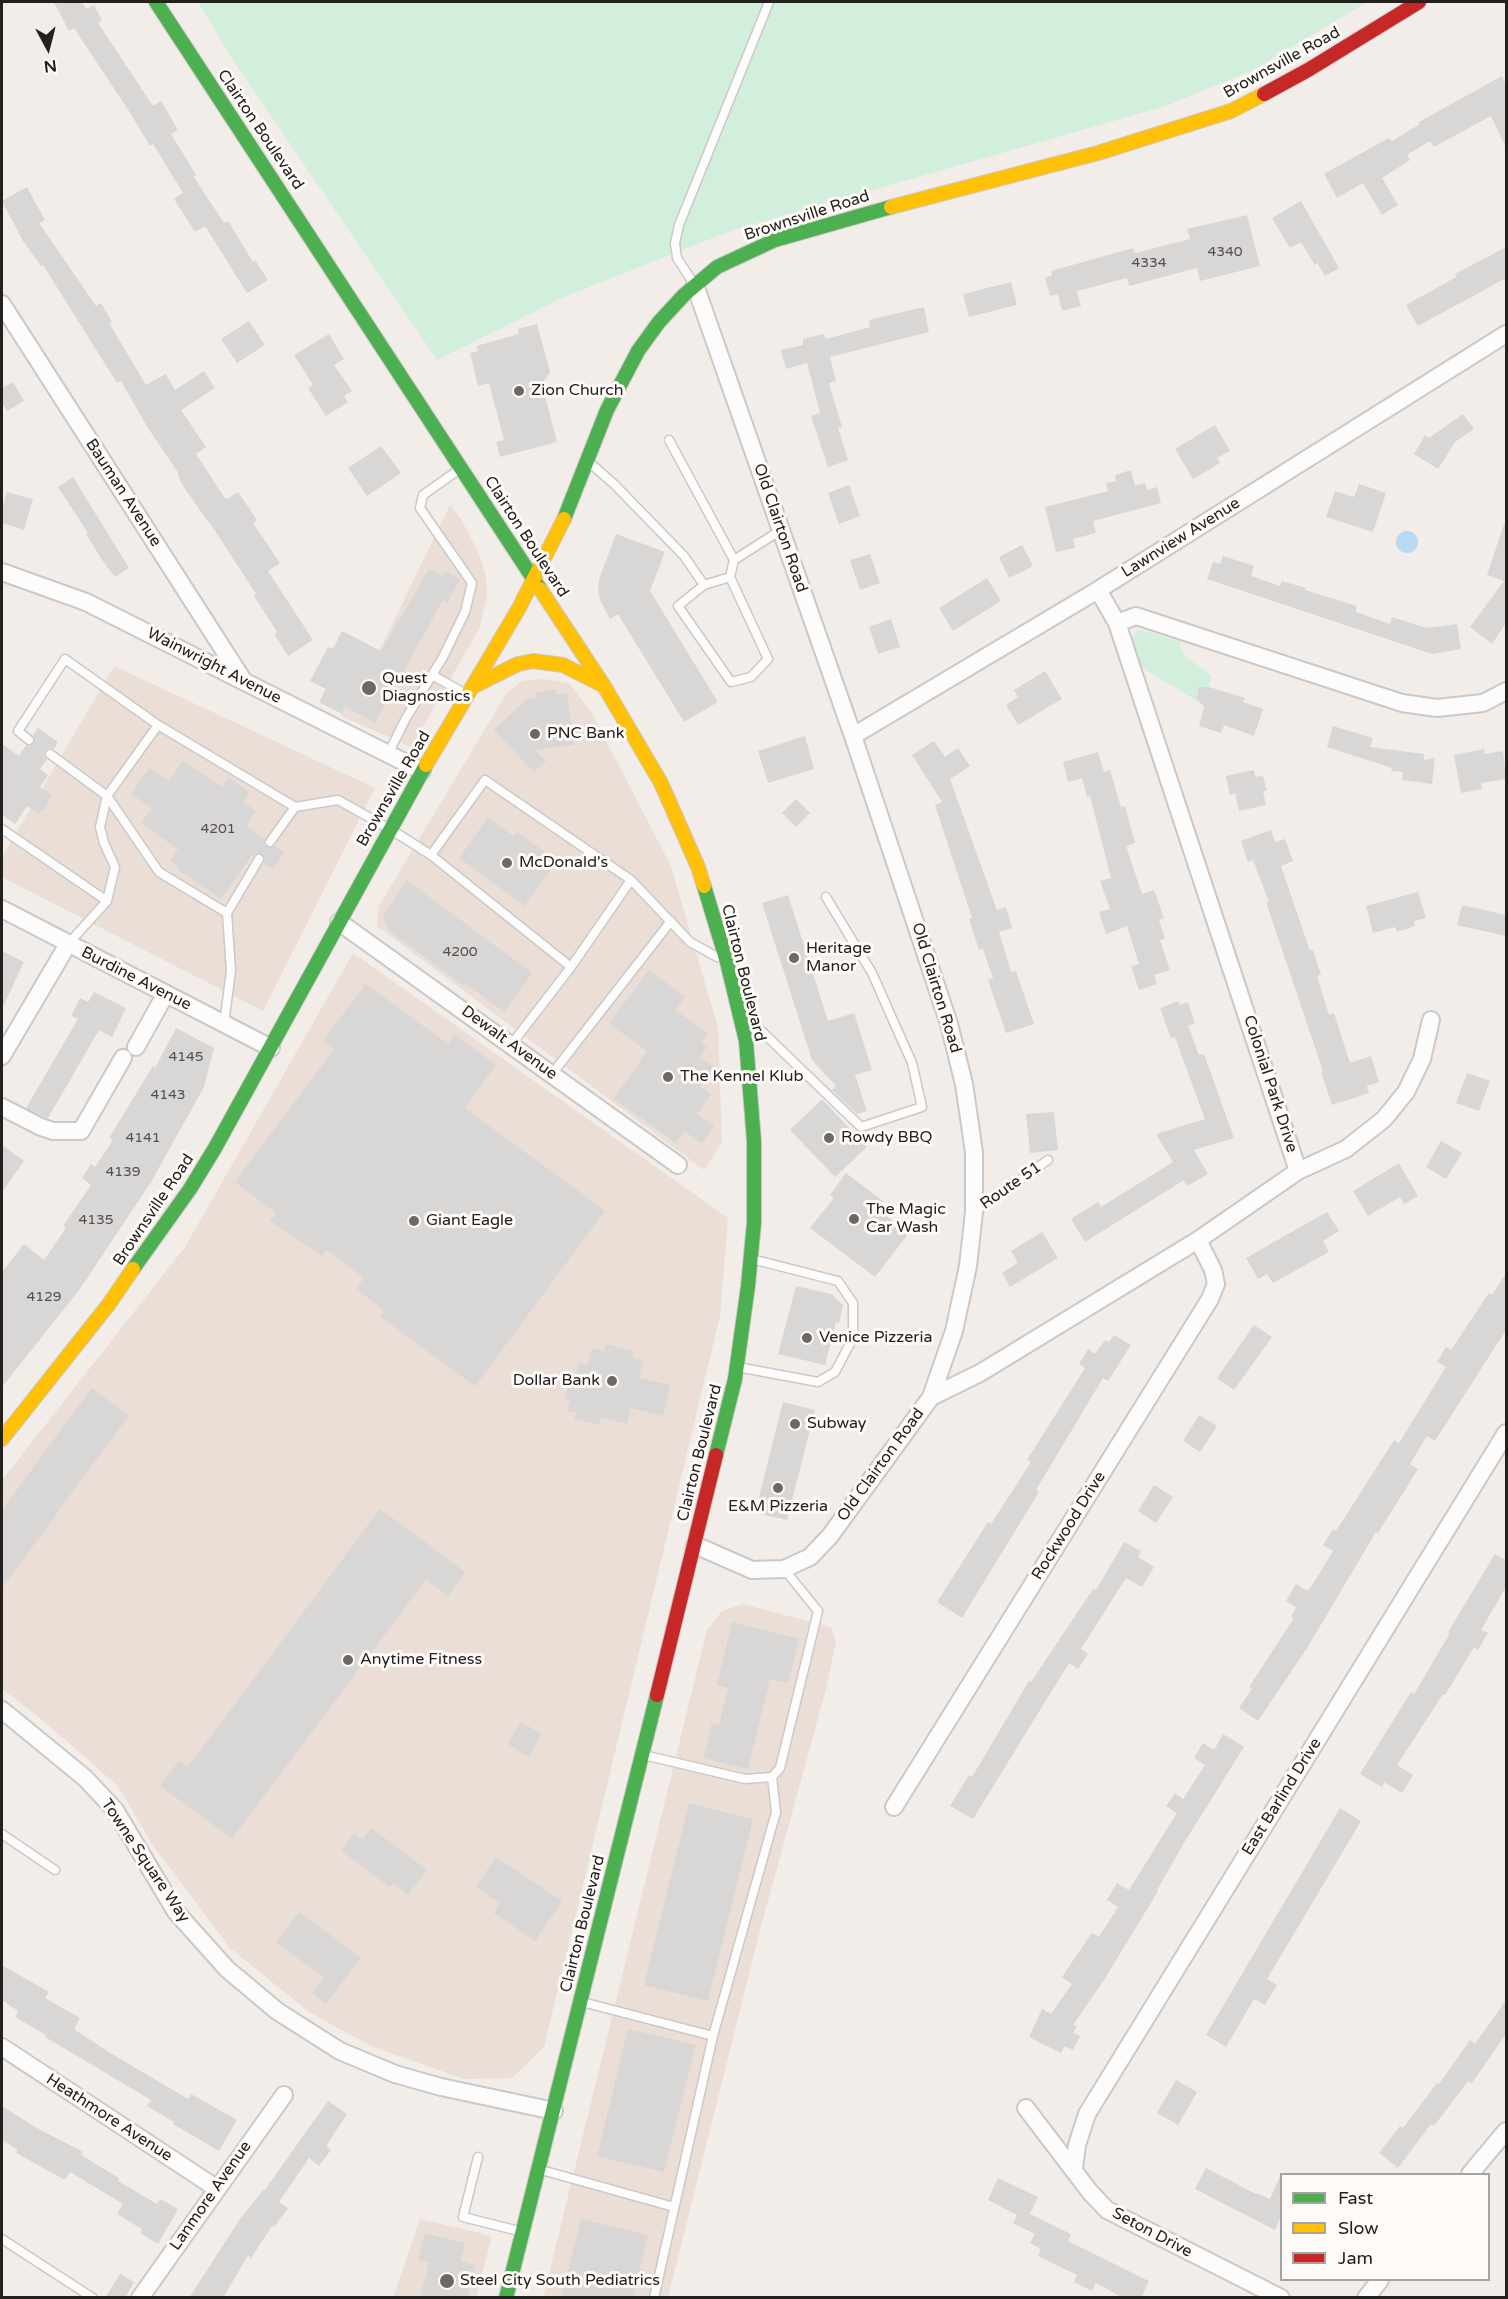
<!DOCTYPE html>
<html>
<head>
<meta charset="utf-8">
<style>
  body { margin:0 }
  #map { position:relative; width:1508px; height:2299px; overflow:hidden; background:#f2ede9; font-family:"Varela Round",sans-serif }
  canvas { display:block }
  .frame { position:absolute; inset:0; border:3px solid #24201d; pointer-events:none }
  .legend { position:absolute; left:1280px; top:2173px; width:210px; height:108px; box-sizing:border-box; background:#fefaf7; border:2px solid #a7a3a0; margin:0; padding:8px 10px; list-style:none; font-size:18px; color:#24201d }
  .legend li { display:flex; align-items:center; gap:12px; height:30px }
  .legend b { width:30px; border:2px solid #a7a3a0 }
  .north { position:absolute; left:18px; top:18px; width:60px; height:60px; -webkit-text-stroke:4px #fefaf7; paint-order:stroke; rotate:173deg; font-size:16px; font-weight:700; line-height:24px; text-align:center; color:#24201d }
  .north::after { content:''; display:block; margin:auto; width:21px; height:27px; background:#24201d; clip-path:polygon(50% 0,100% 100%,50% 72%,0 100%) }
</style>
</head>
<body>
<div id="map">
<canvas width="1508" height="2299"></canvas>
<div class="frame"></div>
<ul class="legend">
<li><b style="height:8px;background:#4caf50"></b>Fast</li>
<li><b style="height:8px;background:#ffc107"></b>Slow</li>
<li><b style="height:8px;background:#c62828"></b>Jam</li>
</ul>
<div class="north">N</div>
</div>
<script>
const ctx = document.querySelector('canvas').getContext('2d');
ctx.lineJoin = 'round';
function fill(path, color) { ctx.fillStyle = color; ctx.fill(path, 'evenodd'); }
const shape = rows => new Path2D(rows.map(r => 'M' + r).join(''));
function trace(path, color, width, dash) { ctx.strokeStyle = color; ctx.lineWidth = width; ctx.lineCap = dash ? 'butt' : 'round'; ctx.setLineDash(dash || []); ctx.stroke(path); }
function drawText(font, color, halo, rows, align = 'center') {
  ctx.font = font + ' "Varela Round",sans-serif'; ctx.lineWidth = 6; ctx.setLineDash([]); ctx.textBaseline = 'middle'; ctx.strokeStyle = halo; ctx.fillStyle = color; for (const [text, x, y, turn = 0] of rows) {
    ctx.save(); ctx.translate(x, y); ctx.rotate((+turn || 0) * Math.PI / 180); ctx.textAlign = isNaN(turn) ? turn : align; if (halo) ctx.strokeText(text, 0, 0); ctx.fillText(text, 0, 0); ctx.restore();
  }
}
const built = shape([
  [450,505,461,519,480,556,486,577,487,596,479,629,411,747,341,716,383,643],
  [114,666,375,788,263,1011,2,877,2,857],
  [544,679,569,683,590,710,671,866,718,1028,722,1142,704,1170,377,926,379,906,506,694,522,681],
  [353,953,728,1218,720,1316,544,2047,512,2078,465,2079,373,2047,309,2012,230,1948,152,1844,118,1786,40,1718,2,1689,2,1480,185,1247],
  [742,1604,831,1627,836,1642,826,1689,759,1934,668,2297,543,2298,707,1630,722,1611],
  [420,2219,492,2236,476,2297,393,2298]
]);
const green = shape([
  [198,2,1367,2,1253,70,1166,106,733,230,564,297,437,360,235,63],
  [1142,630,1180,642,1180,648,1186,657,1211,675,1209,687,1201,687,1196,692,1196,696,1199,702,1149,672,1140,664,1135,655,1131,638,1137,631]
]);
const water = shape([
  '1396 542a11 11 0 1 1 22 0a11 11 0 1 1-22 0Z'
]);
const building = shape([
  [54,2,82,2,86,9,94,5,102,21,98,23,153,106,161,101,178,130,171,134,196,175,193,176,224,223,228,221,253,262,255,260,268,280,247,293,205,226,195,232,174,199,183,193,153,144,150,146,127,108,74,28,69,31],
  [1502,76,1506,85,1506,148,1491,116,1434,147,1430,141,1407,155,1410,160,1382,178,1398,205,1382,215,1363,183,1337,198,1324,174,1389,138,1392,141,1420,124,1419,122],
  [27,187,45,220,39,223,96,306,101,303,112,322,109,323,146,385,166,374,175,390,204,371,215,388,181,410,206,447,196,454,224,497,227,499,238,492,257,520,253,523,280,563,268,571,313,640,288,656,274,634,277,632,254,596,256,594,210,523,209,523,183,486,178,475,179,474,148,428,121,381,117,383,43,265,41,266,23,241,2,201],
  [1301,201,1339,268,1325,276,1317,263,1315,265,1301,242,1290,248,1272,218],
  [1247,215,1260,266,1200,281,1197,268,1129,286,1127,278,1077,291,1081,306,1062,311,1058,294,1050,296,1045,277,1052,276,1051,271,1133,248,1135,253,1190,239,1187,229],
  [1506,247,1506,278,1418,326,1406,305,1456,277,1455,274],
  [1011,282,1017,305,969,317,963,294],
  [924,307,929,332,830,357,836,381,829,383,842,427,838,428,848,460,828,467,811,416,820,413,807,363,786,369,781,350,803,345,803,339,824,334,826,339,870,327,869,320],
  [249,321,265,345,237,363,221,339],
  [537,324,550,372,544,382,548,396,545,396,557,442,500,457,496,442,504,440,489,383,478,386,470,353,478,351,476,346,519,334,518,329],
  [329,334,344,359,334,365,352,391,344,396,348,402,326,416,308,388,313,385,294,355],
  [13,382,24,401,7,411,2,402,2,388],
  [1463,414,1474,429,1455,442,1438,469,1414,454,1425,435,1429,438],
  [1215,425,1230,451,1217,458,1220,463,1193,479,1175,449],
  [381,446,401,473,367,496,348,468],
  [1131,470,1135,486,1145,483,1147,490,1157,487,1161,503,1093,521,1096,533,1073,539,1075,548,1056,552,1045,507,1108,491,1106,483,1116,481,1115,475],
  [73,477,129,568,115,577,102,560,86,534,88,533,58,487],
  [1359,484,1386,493,1373,532,1326,517,1335,491,1354,497],
  [849,485,860,516,839,524,828,493],
  [7,492,33,499,24,530,2,523,2,508],
  [1504,524,1506,525,1506,623,1492,644,1470,627,1504,581,1487,575],
  [616,534,665,552,650,591,718,702,684,722,618,614,610,619,601,602,598,591,599,579],
  [1022,545,1033,566,1009,578,999,557],
  [870,554,880,583,860,590,850,560],
  [1223,556,1254,566,1251,576,1280,586,1282,581,1306,588,1305,590,1357,606,1356,612,1390,624,1392,617,1426,628,1457,624,1461,649,1432,654,1207,579,1213,562,1220,564],
  [429,569,442,576,445,571,460,580,447,603,443,600,375,723,346,707,342,714,319,702,326,689,310,681,328,647,333,649,342,631,381,651],
  [987,578,1001,601,953,631,939,608],
  [891,619,900,647,878,654,869,627],
  [1045,671,1062,699,1018,725,1006,705,1018,697,1014,690],
  [1199,687,1209,687,1245,698,1243,702,1263,709,1254,736,1224,725,1221,733,1199,726,1204,707,1196,698],
  [556,690,556,695,567,693,574,745,535,750,546,761,534,772,494,730,527,699,537,697,536,692],
  [1333,726,1373,738,1370,747,1424,754,1424,760,1435,758,1432,784,1402,780,1403,772,1391,771,1392,768,1327,747],
  [38,728,58,742,54,749,48,748,45,751,44,756,47,759,40,769,48,775,40,787,52,795,45,809,38,813,27,806,15,824,2,815,2,744,19,756,26,745,31,746,34,744,33,735],
  [805,736,814,769,768,783,758,751],
  [934,741,945,757,958,748,970,766,950,779,997,910,1006,907,1012,928,999,932,1011,972,1016,971,1034,1024,1006,1033,988,980,993,978,983,949,979,950,969,919,972,918,935,805,942,802,912,755],
  [1484,749,1485,754,1503,751,1506,779,1481,783,1482,789,1461,793,1454,755],
  [1098,752,1104,772,1110,770,1121,807,1125,806,1135,843,1126,846,1142,894,1154,890,1164,918,1159,920,1165,939,1160,940,1170,970,1154,975,1157,984,1139,990,1131,966,1139,964,1127,926,1106,934,1099,912,1110,909,1100,881,1111,878,1090,796,1087,797,1082,778,1068,782,1063,762],
  [183,761,222,787,229,778,250,792,243,802,256,811,246,826,265,839,264,844,267,847,275,846,284,852,273,869,264,863,265,858,263,854,252,855,221,899,177,869,177,865,170,861,178,849,141,823,152,808,131,794,149,768,169,781],
  [1254,770,1255,777,1263,776,1267,791,1263,791,1266,805,1239,811,1235,793,1230,795,1226,776],
  [796,799,810,813,796,827,782,813],
  [488,818,513,836,517,832,549,855,545,860,554,866,524,906,459,858],
  [1271,830,1275,842,1285,839,1293,861,1281,866,1310,951,1313,950,1321,975,1317,976,1329,1015,1334,1013,1350,1063,1371,1056,1379,1082,1367,1086,1369,1093,1332,1105,1321,1072,1323,1071,1266,902,1269,902,1253,860,1248,862,1241,841],
  [407,880,532,973,504,1012,465,983,464,986,388,930,383,916],
  [1418,892,1426,918,1414,921,1415,926,1397,932,1395,927,1373,933,1366,906],
  [788,895,828,1021,854,1013,872,1070,855,1075,867,1111,857,1114,832,1090,836,1086,812,1060,762,903],
  [1462,905,1506,915,1506,936,1457,925],
  [2,951,24,962,2,1009],
  [649,970,685,997,675,1010,708,1033,701,1043,707,1047,699,1057,714,1067,700,1086,711,1094,697,1114,714,1126,702,1143,684,1131,676,1143,614,1099,647,1051,609,1023],
  [366,984,448,1044,455,1035,496,1065,465,1108,605,1211,475,1386,379,1316,384,1310,356,1289,364,1278,327,1250,322,1256,270,1221,276,1213,235,1182,334,1049,323,1041],
  [94,992,126,1008,112,1037,99,1030,48,1118,45,1117,26,1108,78,1019,71,1016,80,998,88,1002],
  [1178,1001,1180,1005,1188,1002,1195,1023,1188,1026,1199,1055,1204,1054,1234,1138,1194,1150,1208,1174,1187,1186,1184,1180,1085,1242,1071,1219,1098,1202,1101,1207,1173,1162,1156,1134,1205,1119,1175,1037,1171,1038,1160,1008],
  [176,1028,214,1048,204,1087,151,1182,80,1289,2,1387,2,1272,24,1244,44,1260,66,1228,63,1226,91,1185,82,1178,91,1164,95,1167,113,1140,109,1138,153,1066,155,1068],
  [1467,1073,1490,1081,1479,1111,1456,1103],
  [822,1099,867,1147,835,1177,790,1130],
  [1054,1112,1058,1150,1030,1153,1026,1114],
  [1441,1141,1462,1153,1446,1179,1426,1167],
  [2,1145,24,1161,2,1192],
  [1399,1163,1418,1196,1404,1204,1400,1197,1368,1216,1353,1191],
  [846,1173,883,1201,877,1209,909,1233,875,1277,810,1228,834,1198,830,1195],
  [1327,1212,1339,1231,1323,1241,1329,1252,1273,1283,1267,1274,1258,1279,1246,1258],
  [1042,1232,1058,1258,1010,1287,1002,1273,1018,1263,1011,1251],
  [1506,1273,1506,1330,1435,1441,1427,1436,1410,1464,1418,1469,1378,1533,1376,1532,1307,1648,1258,1721,1239,1708,1252,1689,1249,1687,1294,1618,1291,1617,1296,1607,1286,1601,1296,1584,1308,1591,1314,1582,1333,1551,1323,1545,1333,1529,1336,1531,1394,1440,1399,1443,1446,1367,1437,1362,1446,1347,1451,1350,1489,1293,1492,1295],
  [796,1286,831,1294,843,1305,839,1323,836,1322,825,1365,778,1354],
  [1254,1325,1272,1337,1234,1390,1217,1378],
  [1114,1335,1131,1345,1108,1381,1103,1378,1036,1490,1039,1492,962,1618,937,1602,988,1522,991,1524,1031,1462,1027,1460,1085,1368,1079,1364,1088,1349,1095,1354,1105,1340,1109,1342],
  [606,1344,634,1351,632,1358,643,1361,639,1378,670,1385,663,1416,631,1408,627,1424,601,1418,599,1425,574,1419,576,1413,567,1412,570,1400,565,1398,571,1373,576,1374,579,1363,588,1365,592,1348,604,1351],
  [92,1388,129,1415,2,1588,2,1510],
  [783,1402,815,1410,787,1520,755,1513],
  [1199,1415,1217,1426,1200,1452,1183,1441],
  [1154,1485,1173,1497,1156,1523,1138,1511],
  [380,1509,465,1572,448,1596,426,1579,232,1839,160,1786,179,1761,188,1767],
  [1124,1542,1141,1551,1138,1557,1154,1567,1142,1587,1126,1578,1081,1649,1088,1654,1078,1669,1069,1663,973,1819,950,1806,969,1775,972,1777,1029,1681,1031,1682,1093,1589,1096,1590],
  [1495,1554,1506,1560,1506,1587,1481,1630,1488,1633,1478,1650,1474,1647,1445,1695,1443,1694,1397,1765,1413,1775,1402,1793,1384,1782,1382,1787,1360,1774,1411,1692,1414,1694,1450,1633,1448,1632],
  [732,1622,799,1639,788,1683,770,1679,748,1769,703,1758,712,1723,719,1725,728,1688,717,1685],
  [521,1722,542,1734,529,1757,508,1744],
  [1223,1734,1244,1747,1184,1843,1157,1890,1158,1891,1104,1980,1073,2025,1077,2026,1073,2033,1080,2036,1073,2050,1064,2046,1061,2053,1029,2037,1042,2009,1051,2014,1072,1984,1062,1977,1074,1959,1092,1933,1099,1937,1118,1907,1107,1900,1117,1883,1129,1890,1177,1813,1166,1806,1175,1793,1183,1799,1205,1765,1194,1758,1203,1743,1214,1750],
  [689,1803,753,1819,708,2001,644,1985],
  [1340,1808,1361,1821,1267,1979,1277,1985,1265,2005,1254,1999,1226,2047,1206,2035],
  [371,1828,427,1870,408,1895,393,1883,390,1887,341,1851,354,1834,362,1840],
  [496,1857,562,1901,535,1941,494,1913,500,1903,476,1887],
  [299,1912,361,1958,326,2004,312,1993,324,1977,276,1942],
  [2,1965,49,1992,45,1998,80,2018,74,2029,107,2051,188,2099,191,2094,237,2120,219,2151,173,2124,174,2122,147,2106,151,2100,45,2037,46,2035,15,2017,18,2011,2,2000],
  [1506,2000,1506,2034,1472,2083,1468,2081,1434,2126,1431,2124,1398,2168,1379,2153,1400,2126,1403,2128,1437,2083,1439,2084,1470,2040,1475,2044],
  [628,2029,696,2045,664,2172,597,2156],
  [1176,2080,1197,2092,1178,2125,1157,2113],
  [328,2101,347,2114,326,2146,331,2150,319,2166,309,2158,279,2202,288,2208,274,2227,272,2226,251,2258,248,2255,223,2298,189,2298,240,2219,263,2190,264,2191],
  [2,2106,37,2128,83,2152,81,2155,119,2178,118,2181,157,2204,160,2199,178,2209,158,2244,140,2233,142,2229,117,2214,123,2204,70,2172,65,2180,16,2153,18,2150,2,2140],
  [1206,2168,1256,2194,1257,2193,1270,2199,1281,2174,1281,2217,1275,2230,1195,2189],
  [998,2178,1038,2197,1030,2214,1071,2234,1068,2241,1149,2281,1141,2298,1123,2298,1096,2283,1092,2291,1074,2282,1077,2275,1038,2256,1041,2249,1030,2243,1035,2234,1013,2223,1017,2215,988,2200],
  [581,2219,648,2235,633,2298,561,2298],
  [425,2233,465,2243,461,2261,475,2265,467,2298,420,2298,429,2262,418,2260],
  [120,2274,134,2282,125,2298,105,2298]
]);
const lane = shape([
  [694,284,677,258,675,243,679,225,769,2],
  [669,440,734,560,781,530],
  [590,463,614,484,684,556,704,585],
  [730,577,704,585,678,606,731,682,751,677,768,659,730,577,734,560],
  [432,675,466,694],
  [158,725,295,807,338,800,390,829,431,855,571,967],
  [29,740,18,731,65,659,158,725,107,796,100,827,104,843,115,867,107,901,68,944],
  [50,754,107,796,159,872,227,913,259,859],
  [388,754,405,720,443,657,465,612,472,583,420,508,423,495,457,471],
  [2,829,107,901],
  [270,842,295,807],
  [431,855,485,780,631,880,690,942,717,957],
  [751,1021,861,1127,922,1107,912,1063,872,973,826,897],
  [224,1024,231,971,227,913],
  [511,1045,571,967,631,880],
  [552,1074,671,921],
  [974,1212,1048,1160],
  [743,1368,818,1382,835,1372,853,1338,853,1303,838,1281,756,1260],
  [648,1756,745,1779,772,1777,780,1768,818,1611,784,1569],
  [2,1834,55,1870],
  [586,2003,713,2036],
  [478,2157,463,2217,519,2231],
  [545,2171,674,2207],
  [2,2239,93,2298],
  [654,2298,713,2036,776,1812,772,1777]
]);
const street = shape([
  [2,304,243,680],
  [2,572,86,602,422,771],
  [1098,590,1117,623,1298,1171],
  [1117,623,1136,616,1402,703,1437,708,1483,703,1506,691],
  [853,736,1098,590,1506,334],
  [2,909,271,1048],
  [339,922,678,1165],
  [136,1047,165,995],
  [2,1056,68,944],
  [2,1107,41,1127,53,1131,81,1131,123,1058],
  [931,1397,980,1373,1198,1240,1298,1171,1346,1149,1384,1119,1406,1092,1422,1059,1431,1020],
  [695,1545,752,1570,784,1569,810,1557,830,1536,931,1397,954,1331,968,1266,974,1212,974,1152,964,1084,949,1024,853,736,695,285],
  [2,1710,85,1778,115,1810,176,1912,227,1969,277,2011,340,2051,395,2074,441,2087,554,2111],
  [894,1807,1210,1299,1216,1284,1213,1270,1198,1240],
  [2,2047,216,2188],
  [1026,2108,1090,2192,1107,2210,1281,2298],
  [1074,2168,1077,2145,1087,2114,1506,1433],
  [1470,2174,1506,2131],
  [140,2298,284,2095],
  [1366,2298,1380,2280]
]);
const fast = shape([
  [156,2,540,589],
  [564,519,607,410,638,351,659,322,684,295,717,267,775,240,891,207],
  [704,886,727,962,746,1041,754,1141,754,1223,748,1286,735,1379,716,1455],
  [133,1269,190,1189,215,1148,426,765],
  [506,2298,657,1695]
]);
const slow = shape([
  [891,207,1098,153,1231,111,1264,94],
  [540,589,604,686,661,783,698,867,704,886],
  [472,687,518,664,533,661,563,665,602,685],
  [426,765,519,608,564,519],
  [2,1439,109,1304,133,1269]
]);
const jam = shape([
  [1264,94,1308,70,1419,2],
  [657,1695,716,1455]
]);
const markers = [
  [519,391,6,"#6c6864"],
  [369,688,8,"#6c6864"],
  [535,734,6,"#6c6864"],
  [507,863,6,"#6c6864"],
  [794,958,6,"#6c6864"],
  [668,1077,6,"#6c6864"],
  [829,1138,6,"#6c6864"],
  [854,1219,6,"#6c6864"],
  [414,1221,6,"#6c6864"],
  [807,1338,6,"#6c6864"],
  [612,1381,6,"#6c6864"],
  [795,1424,6,"#6c6864"],
  [778,1488,6,"#6c6864"],
  [348,1660,6,"#6c6864"],
  [447,2281,8,"#6c6864"]
];
const numberNames = [
  ["4340",1225,252],
  ["4334",1149,263],
  ["4201",218,829],
  ["4200",460,952],
  ["4145",186,1057],
  ["4143",168,1095],
  ["4141",143,1138],
  ["4139",123,1172],
  ["4135",96,1220],
  ["4129",44,1297]
];
const streetNames = [
  ["Brownsville Road",1282,63,-29],
  ["Clairton Boulevard",260,130,56],
  ["Brownsville Road",807,216,-18],
  ["Bauman Avenue",123,493,57],
  ["Old Clairton Road",780,528,71],
  ["Clairton Boulevard",526,537,57],
  ["Lawnview Avenue",1181,538,-32],
  ["Wainwright Avenue",214,666,27],
  ["Brownsville Road",394,789,-60],
  ["Clairton Boulevard",743,973,76],
  ["Burdine Avenue",136,979,27],
  ["Old Clairton Road",936,988,73],
  ["Dewalt Avenue",509,1043,36],
  ["Colonial Park Drive",1270,1084,72],
  ["Route 51",1011,1186,-35],
  ["Brownsville Road",154,1210,-56],
  ["Clairton Boulevard",700,1453,-76],
  ["Old Clairton Road",881,1465,-54],
  ["Rockwood Drive",1069,1526,-58],
  ["East Barlind Drive",1282,1797,-58],
  ["Towne Square Way",145,1861,56],
  ["Clairton Boulevard",583,1924,-76],
  ["Heathmore Avenue",109,2118,33],
  ["Lanmore Avenue",211,2196,-55],
  ["Seton Drive",1152,2233,28]
];
const poiNames = [
  ["Zion Church",531,391],
  ["Quest",382,679],
  ["Diagnostics",382,697],
  ["PNC Bank",547,734],
  ["McDonald's",519,863],
  ["Heritage",806,949],
  ["Manor",806,967],
  ["The Kennel Klub",680,1077],
  ["Rowdy BBQ",841,1138],
  ["The Magic",866,1210],
  ["Car Wash",866,1228],
  ["Giant Eagle",426,1221],
  ["Venice Pizzeria",819,1338],
  ["Dollar Bank",600,1381,"right"],
  ["Subway",807,1424],
  ["E&M Pizzeria",778,1507,"center"],
  ["Anytime Fitness",360,1660],
  ["Steel City South Pediatrics",460,2281]
];
fill(built, '#eaded6');
fill(green, '#d2eedc');
fill(water, '#b8d9f2');
fill(building, '#d9d6d6');
trace(lane, '#ccc8c5', 11);
trace(street, '#ccc8c5', 20);
trace(fast, '#ccc8c5', 16);
trace(slow, '#ccc8c5', 16);
trace(jam, '#ccc8c5', 16);
trace(lane, '#fdfcfc', 8);
trace(street, '#fdfcfc', 16);
trace(fast, '#4caf50', 14);
trace(slow, '#ffc107', 14);
trace(jam, '#c62828', 14);
for (const [x, y, r, color] of markers) { const dot = new Path2D(); dot.arc(x, y, r, 0, 2 * Math.PI); ctx.fillStyle = color; ctx.fill(dot); trace(dot, '#fefaf7', 2); }
drawText('14px', '#514e4b', null, numberNames);
drawText('16px', '#24201d', '#fefaf7', streetNames);
drawText('16px', '#24201d', '#fefaf7', poiNames, 'left');
</script>
</body>
</html>
